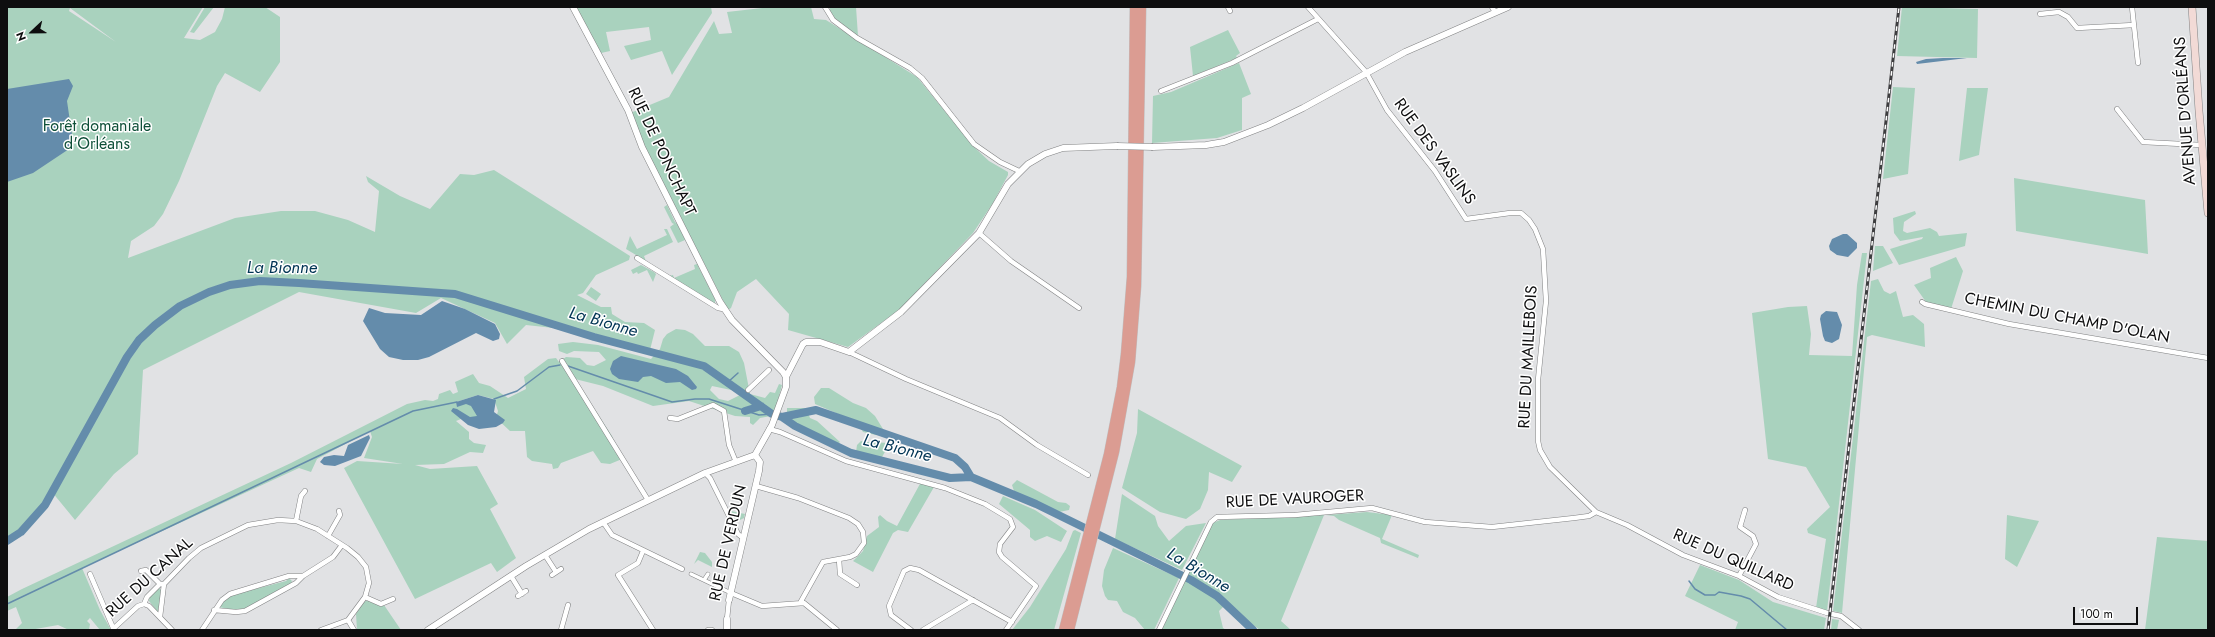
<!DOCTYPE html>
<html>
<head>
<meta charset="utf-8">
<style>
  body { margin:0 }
  #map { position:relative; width:2215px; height:637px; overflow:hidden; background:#e1e2e4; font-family:Jost,sans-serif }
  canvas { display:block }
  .frame { position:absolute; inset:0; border:8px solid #0e0e0f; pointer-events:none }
  .north { position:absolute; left:12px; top:12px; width:40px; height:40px; -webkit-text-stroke:3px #fff; paint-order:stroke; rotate:248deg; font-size:11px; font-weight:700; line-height:16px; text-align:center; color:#0e0e0f }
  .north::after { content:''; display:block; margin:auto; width:14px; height:18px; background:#0e0e0f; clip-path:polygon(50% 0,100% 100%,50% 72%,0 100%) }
  .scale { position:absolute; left:2073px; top:607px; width:65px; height:18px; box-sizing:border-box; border:2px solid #0e0e0f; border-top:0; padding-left:5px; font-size:12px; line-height:14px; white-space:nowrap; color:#0e0e0f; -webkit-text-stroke:3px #fff; paint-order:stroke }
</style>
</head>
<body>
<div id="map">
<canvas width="2215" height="637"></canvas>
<div class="frame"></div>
<div class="north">N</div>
<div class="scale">100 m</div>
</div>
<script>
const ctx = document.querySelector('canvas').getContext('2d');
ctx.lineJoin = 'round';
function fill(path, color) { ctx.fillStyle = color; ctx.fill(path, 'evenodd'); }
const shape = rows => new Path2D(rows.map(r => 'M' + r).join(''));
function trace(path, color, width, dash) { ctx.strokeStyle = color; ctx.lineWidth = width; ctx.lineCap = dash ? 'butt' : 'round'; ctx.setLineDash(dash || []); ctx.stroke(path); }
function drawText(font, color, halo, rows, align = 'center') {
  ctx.font = font + ' Jost,sans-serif'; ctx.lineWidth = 3; ctx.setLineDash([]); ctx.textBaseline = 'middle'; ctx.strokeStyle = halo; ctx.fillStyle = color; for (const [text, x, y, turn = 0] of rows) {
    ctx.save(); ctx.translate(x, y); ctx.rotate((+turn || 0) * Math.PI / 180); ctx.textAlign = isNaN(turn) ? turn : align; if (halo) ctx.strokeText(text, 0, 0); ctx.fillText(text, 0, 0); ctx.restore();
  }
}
const green = shape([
  [7,7,203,7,184,38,200,40,215,32,222,19,225,7,265,7,280,17,280,62,260,92,225,73,217,86,179,181,163,214,154,226,131,241,128,258,235,218,281,211,315,211,348,220,375,232,379,191,368,182,366,176,400,196,430,209,460,174,474,175,494,170,630,256,629,260,596,275,583,293,577,295,601,307,611,307,612,314,625,322,644,323,655,330,649,354,606,337,572,330,526,325,507,344,495,323,441,298,416,313,299,292,143,370,138,454,114,474,75,520,52,492,28,524,7,537],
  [70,8,116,42,69,11],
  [205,7,214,7,194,33,190,32],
  [576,7,711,7,712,13,672,75,662,51,631,60,624,46,651,40,649,27,606,32,610,51,601,53],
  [771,7,811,7,814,19,826,20,917,77,974,147,989,161,1008,172,1008,175,993,203,973,233,899,310,848,347,788,330,789,314,756,279,737,292,731,308,728,310,628,114,669,97,714,21,719,34,732,33,727,12],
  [830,7,856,7,858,36,840,25,830,14],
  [1902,7,1978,9,1977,58,1897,56],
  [1228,30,1240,53,1236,56,1237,58,1193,76,1190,47],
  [1239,63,1251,94,1242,98,1242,130,1217,138,1152,143,1153,96,1171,92],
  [1893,87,1915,88,1908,174,1883,179],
  [1967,88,1988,88,1979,155,1959,161],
  [2014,178,2145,200,2148,254,2016,231],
  [667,205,675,222,680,226,685,240,678,243,670,227,674,224,672,223,664,207],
  [1915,211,1916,214,1904,222,1903,231,1907,233,1930,228,1937,232,1939,236,1967,233,1965,246,1899,265,1890,249,1922,239,1923,237,1900,241,1894,233,1893,218],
  [664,229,667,229,673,242,644,256,646,261,626,249,630,236,637,249,667,235],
  [1875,246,1883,246,1893,263,1873,271],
  [1862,253,1867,253,1827,611,1816,608,1826,539,1808,533,1807,529,1830,507,1806,467,1768,459,1752,313,1788,307,1807,306,1811,334,1809,355,1852,356,1857,285],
  [1956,257,1963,271,1951,309,1926,302,1914,285,1931,278,1930,268],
  [697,264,715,299,715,304,669,276,673,275,674,278,695,269,694,265],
  [641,265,654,272,656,274,653,282,647,270,638,274,637,272,633,274,631,270],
  [1878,279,1884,291,1890,294,1896,291,1903,317,1913,315,1924,324,1925,347,1872,335,1867,337,1842,613,1833,611,1871,281],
  [591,287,601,294,596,301,586,294],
  [676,329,685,330,693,334,705,346,729,346,739,352,744,363,750,394,765,398,770,392,775,393,779,384,782,385,777,404,771,416,760,418,753,425,750,423,750,417,735,416,689,401,653,406,603,386,575,379,612,436,622,459,610,464,601,463,593,451,561,463,558,468,553,469,552,464,532,461,527,457,525,431,510,431,496,418,498,411,494,399,478,395,456,402,472,405,481,412,477,418,466,417,456,421,469,432,469,439,474,443,486,445,483,453,470,452,444,464,415,465,430,469,477,466,498,504,490,509,516,558,497,572,491,563,415,599,344,468,357,461,403,464,364,458,372,437,370,431,317,459,311,472,299,468,82,568,100,610,111,630,100,630,90,618,87,621,90,624,89,630,69,630,58,625,30,630,15,630,22,623,16,607,7,611,7,597,22,589,291,463,407,404,425,400,433,401,438,399,439,394,450,390,453,394,458,392,455,382,473,374,479,383,490,386,508,398,526,389,524,377,548,359,556,358,559,362,566,357,580,358,587,365,594,366,606,360,599,352,574,351,567,354,559,351,558,344,573,342,598,345,651,359,660,349,663,339,667,334],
  [712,386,736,391,740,395,728,401,719,399,710,390],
  [821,388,829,388,853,403,866,408,875,416,883,429,876,435,863,432,857,422,815,404,814,397],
  [787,408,806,408,810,418,817,421,840,442,835,447,822,442,787,423],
  [1138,409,1242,466,1232,482,1209,472,1208,490,1200,509,1186,519,1160,512,1122,488,1137,433],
  [861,441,866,442,890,443,882,457,862,460,856,456,856,452,857,445],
  [1017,480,1058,502,1066,503,1070,506,1069,510,1059,512,1014,491,1012,485],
  [921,482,934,487,908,532,898,530,893,533,873,572,853,561,863,551,867,536,879,527,878,517,880,515,887,521,897,526],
  [1122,494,1155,516,1158,526,1169,541,1186,526,1206,523,1182,570,1115,539],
  [1003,496,1035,510,1067,531,1061,542,1047,536,1035,541,1030,537,1030,530,999,504],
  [731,511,745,514,744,518,736,522],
  [1367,512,1392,515,1382,539,1419,555,1418,558,1381,543,1380,538,1339,520,1334,516,1326,515],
  [1324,515,1281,621,1291,630,1260,630,1186,575,1208,525,1220,520],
  [2007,515,2039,521,2017,567,2005,559],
  [1075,530,1081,533,1054,630,1012,630,1030,607,1066,549,1073,531],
  [2157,537,2208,541,2208,630,2145,630],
  [1113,548,1179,578,1154,630,1145,630,1135,618,1123,612,1117,601,1108,600,1105,596,1102,586,1104,570],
  [700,552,705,553,712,562,712,567,698,560,694,564],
  [1700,565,1739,580,1773,602,1826,618,1824,630,1735,630,1738,622,1685,596],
  [289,578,292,581,291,583,246,608,236,610,218,607,222,601,232,595,286,581],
  [1184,579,1215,598,1224,606,1219,611,1223,628,1226,630,1161,630],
  [159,588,162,591,158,612,149,601,150,596],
  [370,600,384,605,401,630,357,630,356,614,363,602],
  [1832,619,1839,620,1837,630,1831,630]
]);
const water = shape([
  [1943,58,1967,58,1917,64,1916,62,1926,59],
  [69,79,73,86,67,101,73,142,69,149,33,173,7,182,7,89],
  [1843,234,1847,234,1857,243,1857,248,1848,257,1837,255,1830,250,1829,246,1832,239],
  [442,301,465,309,495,324,500,334,499,339,493,341,476,333,429,357,418,360,403,360,389,357,380,349,363,321,369,308,385,313,421,315],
  [1826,311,1837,312,1842,325,1839,339,1832,343,1825,341,1823,336,1820,319,1821,315],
  [621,356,676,369,688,376,697,387,696,389,692,390,680,382,666,383,651,376,643,377,638,382,619,379,612,374,610,369,613,361],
  [478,395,496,400,494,412,505,420,503,423,496,427,479,429,468,425,451,411,453,408,457,409,470,417,477,416,471,406,466,404,457,407,456,402],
  [369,435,370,438,361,456,335,466,324,465,320,462,324,457,334,455,344,456,348,445]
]);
const stream = shape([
  [568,366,672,402,695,399,709,399,759,415,772,414],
  [728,382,738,373],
  [494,399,517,391,549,367,560,365],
  [1689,581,1695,589,1705,595,1715,595,1719,592,1741,596,1750,599,1787,630],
  [7,604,413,411,457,402]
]);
const river = shape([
  [745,411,761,406],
  [782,417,816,410,955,458,965,467,971,477],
  [7,541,21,532,45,505,127,357,139,340,155,325,180,306,209,292,230,285,260,281,299,283,455,294,594,337,704,366,772,414,782,417,795,426,851,453,950,478,971,477,1036,504,1191,580,1217,596,1253,630]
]);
const pedestrian = shape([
  [691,574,731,593],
  [704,580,708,574]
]);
const minor = shape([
  [825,7,833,20,857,38,910,68,922,78,974,144,1000,162,1019,171],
  [1228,7,1230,11],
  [1308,7,1366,72,1387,110,1435,171,1466,219,1510,213,1521,213,1529,220,1535,229,1543,249,1546,301,1538,380,1538,441,1540,450,1550,467,1596,512,1627,525,1683,555,1739,576,1778,597,1827,613,1841,616,1859,630],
  [1492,7,1495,12],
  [2132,7,2138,63],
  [2040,14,2059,12,2068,17,2077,28,2134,25],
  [1161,91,1232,63,1318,19],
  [2117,109,2143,142,2201,145],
  [979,233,1011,261,1079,308],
  [637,258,718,308,723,309],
  [1922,302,1925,304,2009,324,2208,358],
  [849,352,906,379,1000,418,1037,445,1088,475],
  [562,361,648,500],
  [748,390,769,370],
  [670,418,678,419,713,405,724,411,729,445,736,462],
  [769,429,780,432,846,461,945,488,985,504,1010,519,1013,527,1000,544,999,552,1002,557,1036,586,1006,630],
  [705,473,710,478,738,534,743,538],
  [756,486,798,498,849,518,858,524,863,532,864,543,856,554,850,557,823,562,800,603],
  [296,521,301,496,305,491],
  [603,522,612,535,682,569],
  [328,536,340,515,339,511],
  [643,551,638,563,618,575,653,630],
  [545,555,556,572],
  [839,559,840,574,857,585],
  [141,571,146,570,160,584],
  [90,574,114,630],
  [552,575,561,569],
  [511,576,522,594],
  [1739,576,1756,544,1753,536,1740,527,1745,510],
  [731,593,762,606,804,603,837,630],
  [518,596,526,591],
  [365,597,381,604,393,599],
  [144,604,149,606,172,630],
  [214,610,236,612,245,611,296,583,303,576],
  [160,617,164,584],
  [727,619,729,600],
  [348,620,354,630],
  [113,629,138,606,144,604,147,597,160,584,164,584,189,558,201,548,248,525,278,520,296,521,317,529,347,548,358,557,366,567,369,583,365,597,348,620,321,630],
  [202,630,222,600,230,594,289,576,303,576,333,557,342,545],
  [561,630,568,605],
  [708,630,712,630],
  [911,630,891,615,889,606,904,571,910,568,919,570,1012,622],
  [923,630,973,600],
  [1159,630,1211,522,1217,517,1295,515,1372,508,1425,522,1492,527,1574,518,1589,516,1596,512]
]);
const tertiary = shape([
  [1153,147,1206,145,1224,142,1268,125,1303,108,1405,52,1508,7],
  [786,377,803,344,806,342,820,342,849,352,901,312,979,233,1008,184,1028,164,1045,154,1063,148,1117,146],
  [729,600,759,471,760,462,755,455],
  [727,619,727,630],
  [428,630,526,566,589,529,705,473,755,455,772,425,786,387,786,377,783,372,732,320,720,302,642,147,628,110,573,7]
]);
const secondary = shape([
  [2192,7,2199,111,2208,213]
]);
const trunk = shape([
  [1063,630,1108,454,1121,387,1125,354,1131,277,1134,7],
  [1070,630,1115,452,1131,362,1137,286,1142,7]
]);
const rail = shape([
  [1828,630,1899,7]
]);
const tertiaryBridge = shape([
  [1117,146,1153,147]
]);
const streetNames = [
  ["AVENUE D'ORLÉANS",2186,111,-94],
  ["RUE DE PONCHAPT",661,152,65],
  ["RUE DES VASLINS",1434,152,54],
  ["CHEMIN DU CHAMP D'OLAN",2067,319,11],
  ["RUE DU MAILLEBOIS",1529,357,-87],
  ["RUE DE VAUROGER",1295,500,-3],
  ["RUE DE VERDUN",729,543,-77],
  ["RUE DU QUILLARD",1733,561,24],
  ["RUE DU CANAL",150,578,-42]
];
const parkNames = [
  ["Forêt domaniale",97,127],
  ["d'Orléans",97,145]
];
const waterNames = [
  ["La Bionne",282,269],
  ["La Bionne",603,323,16],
  ["La Bionne",897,449,14],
  ["La Bionne",1198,571,31]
];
fill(green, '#a9d2be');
fill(water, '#648cab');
trace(stream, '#648cab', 1.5);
trace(river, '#648cab', 8);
trace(pedestrian, '#818283', 4.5);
trace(minor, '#818283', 5.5);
trace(tertiary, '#818283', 7);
trace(secondary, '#818283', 8);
trace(trunk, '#c0c0c1', 9);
trace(pedestrian, '#fff', 3.5);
trace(minor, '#fff', 4.5);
trace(tertiary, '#fff', 6);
trace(secondary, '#f2dad6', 7);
trace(trunk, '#db9c92', 8);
trace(rail, '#3d3d3f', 3);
trace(rail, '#fff', 1.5, [4.5]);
trace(tertiaryBridge, '#818283', 7, []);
trace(tertiaryBridge, '#fff', 6);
drawText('16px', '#0e0e0f', '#fff', streetNames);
drawText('16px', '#0e4f38', '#fff', parkNames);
drawText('italic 17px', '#003454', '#fff', waterNames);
</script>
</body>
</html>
